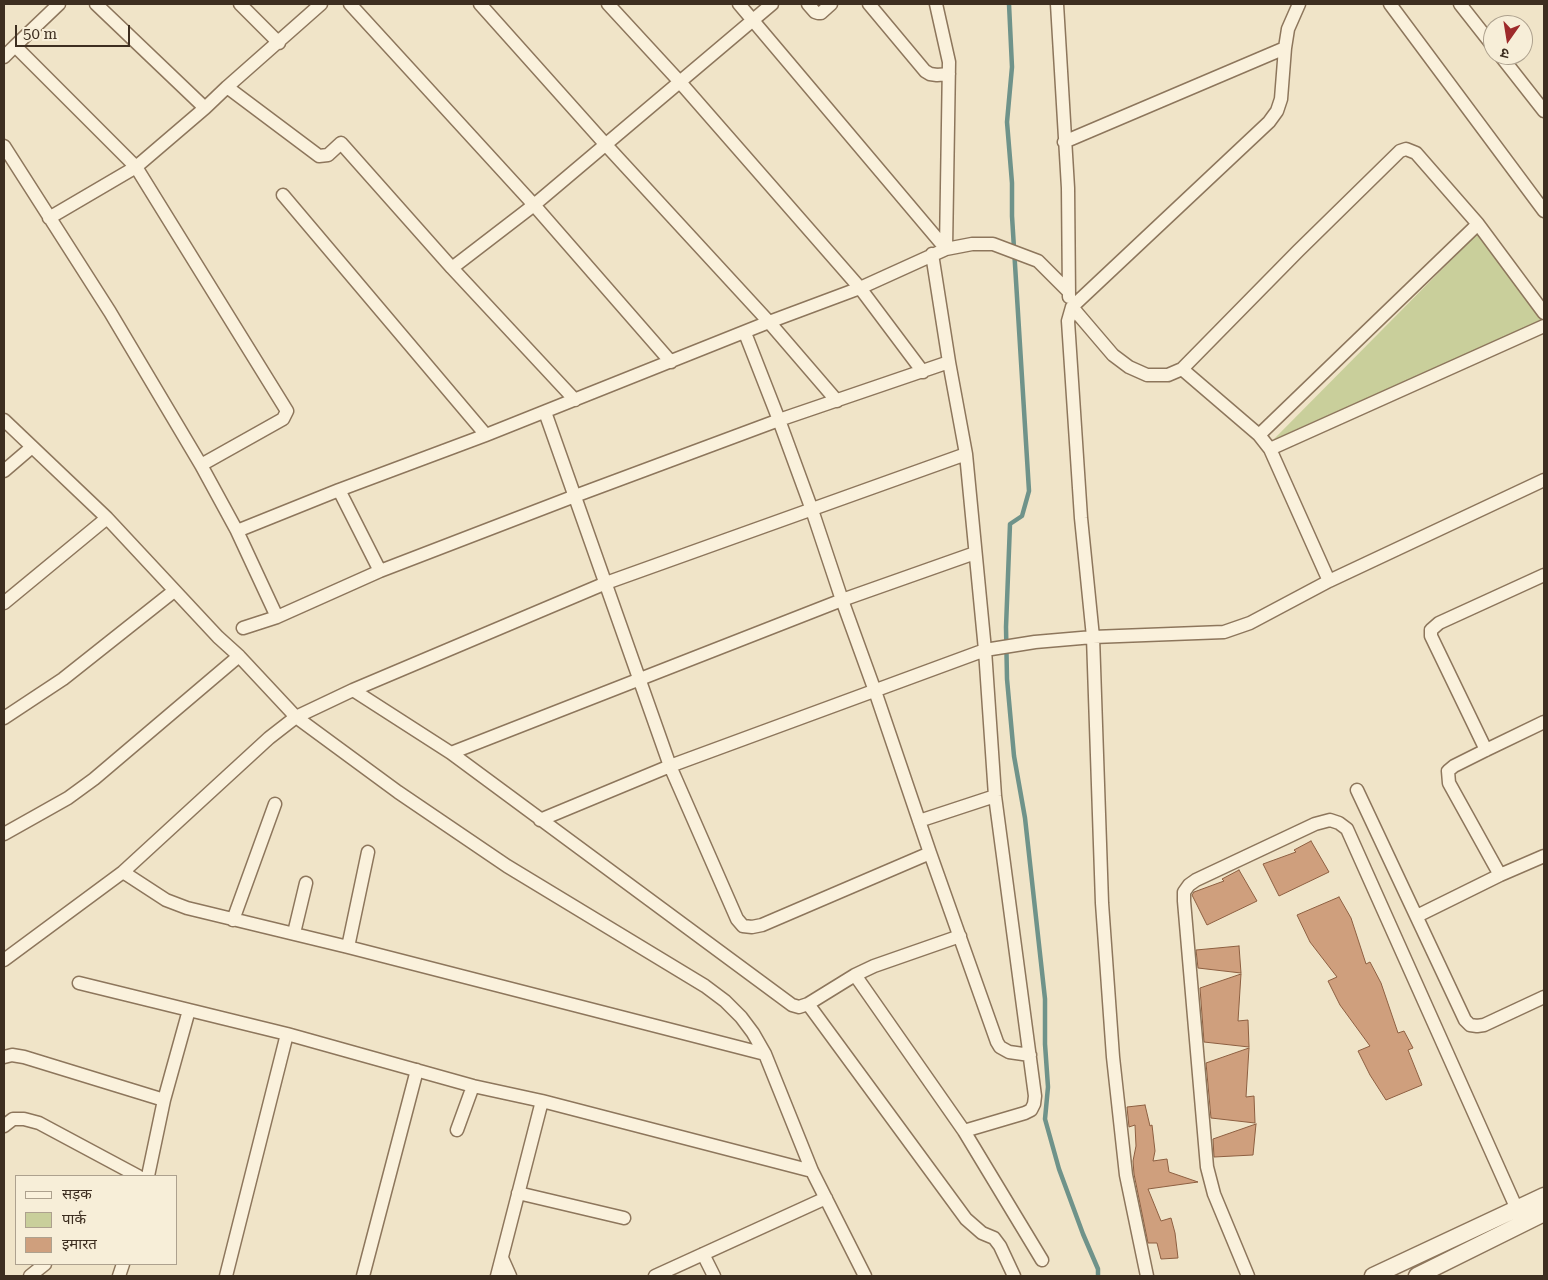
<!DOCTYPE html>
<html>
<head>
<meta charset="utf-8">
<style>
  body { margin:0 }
  #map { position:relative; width:1548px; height:1280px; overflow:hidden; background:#f0e4c8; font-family:"Roboto Serif","Noto Sans Devanagari",serif }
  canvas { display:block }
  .frame { position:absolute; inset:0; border:5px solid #3d2e20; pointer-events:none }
  .legend { position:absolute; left:15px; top:1175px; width:162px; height:90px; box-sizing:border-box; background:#f7eed8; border:1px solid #ada18e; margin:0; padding:6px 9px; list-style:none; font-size:15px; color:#3d2e20 }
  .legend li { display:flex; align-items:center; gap:10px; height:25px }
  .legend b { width:25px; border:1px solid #ada18e }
  .north { position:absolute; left:1483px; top:15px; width:50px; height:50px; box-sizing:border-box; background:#f7eed8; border:1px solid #ada18e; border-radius:50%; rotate:193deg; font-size:14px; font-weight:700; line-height:20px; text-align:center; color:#3d2e20 }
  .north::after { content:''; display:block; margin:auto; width:18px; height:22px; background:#9e2a2b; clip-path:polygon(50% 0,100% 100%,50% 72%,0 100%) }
  .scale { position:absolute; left:15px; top:25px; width:115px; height:22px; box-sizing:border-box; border:2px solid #3d2e20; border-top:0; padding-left:6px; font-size:15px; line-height:18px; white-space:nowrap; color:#3d2e20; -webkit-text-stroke:4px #f7eed8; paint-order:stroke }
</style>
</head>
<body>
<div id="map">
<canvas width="1548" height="1280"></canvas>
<div class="frame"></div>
<ul class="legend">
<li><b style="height:6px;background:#faf1dc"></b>सड़क</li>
<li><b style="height:14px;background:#c9cf9b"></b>पार्क</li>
<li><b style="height:14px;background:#cf9f7d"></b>इमारत</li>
</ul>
<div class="north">उ</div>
<div class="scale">50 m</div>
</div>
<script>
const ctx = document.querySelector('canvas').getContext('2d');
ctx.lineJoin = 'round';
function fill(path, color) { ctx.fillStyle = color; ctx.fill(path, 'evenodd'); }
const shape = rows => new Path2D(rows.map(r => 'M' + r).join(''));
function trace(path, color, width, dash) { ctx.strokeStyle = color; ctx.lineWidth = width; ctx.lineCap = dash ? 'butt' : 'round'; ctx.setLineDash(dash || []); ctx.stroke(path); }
const green = shape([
  [1477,234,1541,320,1273,440]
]);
const stream = shape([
  [1009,4,1012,67,1007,122,1012,183,1012,216,1029,491,1022,516,1010,524,1006,627,1007,679,1014,756,1025,818,1045,999,1045,1044,1048,1087,1045,1119,1059,1169,1083,1234,1098,1269,1098,1276]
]);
const building = shape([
  [1311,841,1329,872,1279,896,1263,864,1296,852,1294,850,1311,841],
  [1239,870,1257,901,1207,925,1192,895,1194,892,1224,881,1222,879,1239,870],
  [1339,897,1351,918,1366,964,1370,962,1381,983,1398,1033,1404,1031,1413,1048,1408,1050,1422,1085,1386,1100,1370,1075,1358,1051,1370,1046,1340,1005,1328,981,1337,977,1310,942,1297,915,1339,897],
  [1239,946,1241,973,1198,968,1196,950,1239,946],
  [1241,974,1238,1021,1248,1020,1249,1047,1204,1042,1200,988,1241,974],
  [1249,1048,1246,1097,1254,1096,1255,1123,1211,1118,1206,1063,1249,1048],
  [1145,1105,1150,1126,1152,1125,1155,1151,1153,1161,1167,1159,1169,1172,1198,1182,1148,1189,1161,1221,1171,1218,1175,1233,1178,1258,1161,1259,1157,1243,1148,1243,1134,1174,1133,1161,1136,1146,1135,1125,1129,1127,1127,1107,1145,1105],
  [1256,1124,1253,1155,1214,1157,1213,1139,1256,1124]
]);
const minor = shape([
  [96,4,205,108,227,87,319,156,328,155,341,143,452,268,575,400],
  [240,4,279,43],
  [350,4,534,205,671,362],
  [480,4,606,145,769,322,837,401],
  [608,4,679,81,860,288,923,372],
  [739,4,946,249],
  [808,4,815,12,818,13,821,13,831,4],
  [869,4,925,71,930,74,937,75,949,74],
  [936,4,949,62,946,249],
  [1057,4,1068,188,1069,297],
  [1390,4,1544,211],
  [1460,4,1493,46],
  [15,46,59,4],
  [1500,55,1544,111],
  [4,57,15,46,136,167,287,411,283,419,201,465],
  [227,87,321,4],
  [1064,142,1285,48],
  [4,146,110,312,201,465,237,531,339,490,486,435,769,322,860,288,946,249,972,244,993,244,1038,261,1069,292],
  [283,195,486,435],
  [49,218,136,167,205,108],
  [932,254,949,362,966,454,985,650,995,796,1035,1096,1034,1104,1031,1110,1025,1113,964,1131],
  [452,268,534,205,772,4],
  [1072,307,1113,355,1129,367,1147,375,1168,375,1182,369,1298,251,1400,151,1406,149,1416,153,1478,224,1544,313],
  [745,333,779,420,812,510,842,600,875,691,930,853,997,1042,1000,1047,1009,1052,1030,1055],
  [1182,369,1259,435,1270,449,1329,581],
  [545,412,670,766,737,919,743,926,752,927,762,925,930,853],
  [4,420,107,518,218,637,239,656,296,717,353,690,606,583,966,454],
  [1259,435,1478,224],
  [1270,449,1544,326],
  [4,471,32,447],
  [339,490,380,571],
  [237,531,277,617],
  [4,603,107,518],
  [243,628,277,617,380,571,575,496,779,420,949,362],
  [353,690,451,753,792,1005,799,1007,808,1004,855,975,874,966,960,936],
  [4,718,63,679,174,591],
  [1486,750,1431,636,1431,630,1439,623,1544,575],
  [451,753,842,600,975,553],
  [1357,790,1465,1020,1470,1025,1477,1026,1484,1025,1544,997],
  [540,820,670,766,985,650,1035,642,1093,637,1224,632,1250,623,1329,581,1544,480],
  [919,821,995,796],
  [4,834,68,798,94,779,239,656],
  [123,872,166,900,187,908,348,947,765,1054],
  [1500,875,1449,783,1448,771,1454,766,1486,750,1544,722],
  [1417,916,1500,875,1544,856],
  [233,920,275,804],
  [294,933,306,883],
  [348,947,368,852],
  [4,960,123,872,269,738,296,717,398,792,507,866,705,986,725,1001,741,1017,753,1033,765,1054,812,1171,865,1276],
  [855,975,964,1131,1042,1260],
  [79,983,287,1034,473,1086,542,1101,812,1171],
  [808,1004,966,1219,982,1233,994,1238,1000,1246,1014,1276],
  [4,1057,12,1055,24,1057,164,1100],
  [4,1126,13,1119,24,1119,39,1123,138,1176],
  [457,1130,473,1086],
  [148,1176,164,1100,189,1010],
  [518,1193,624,1218],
  [703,1254,714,1276],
  [502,1258,510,1276],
  [30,1276,45,1264],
  [119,1276,123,1264],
  [226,1276,287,1034],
  [363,1276,417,1070],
  [497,1276,542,1101],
  [655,1276,826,1198],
  [1147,1276,1126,1175,1113,1057,1102,903,1093,637,1081,518,1068,321,1072,307,1269,122,1277,111,1281,99,1285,48,1288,29,1299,4],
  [1248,1276,1214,1194,1207,1167,1184,901,1184,892,1189,885,1196,880,1315,824,1330,820,1339,823,1347,829,1520,1216]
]);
const tertiary = shape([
  [1373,1276,1544,1196],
  [1417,1276,1544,1213]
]);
fill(green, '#c9cf9b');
trace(stream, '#6f938a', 4.5);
fill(building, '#cf9f7d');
trace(building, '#8d5f41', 1);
trace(minor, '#8d765c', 15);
trace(tertiary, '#8d765c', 19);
trace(minor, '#faf1dc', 12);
trace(tertiary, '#faf1dc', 16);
</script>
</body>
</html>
